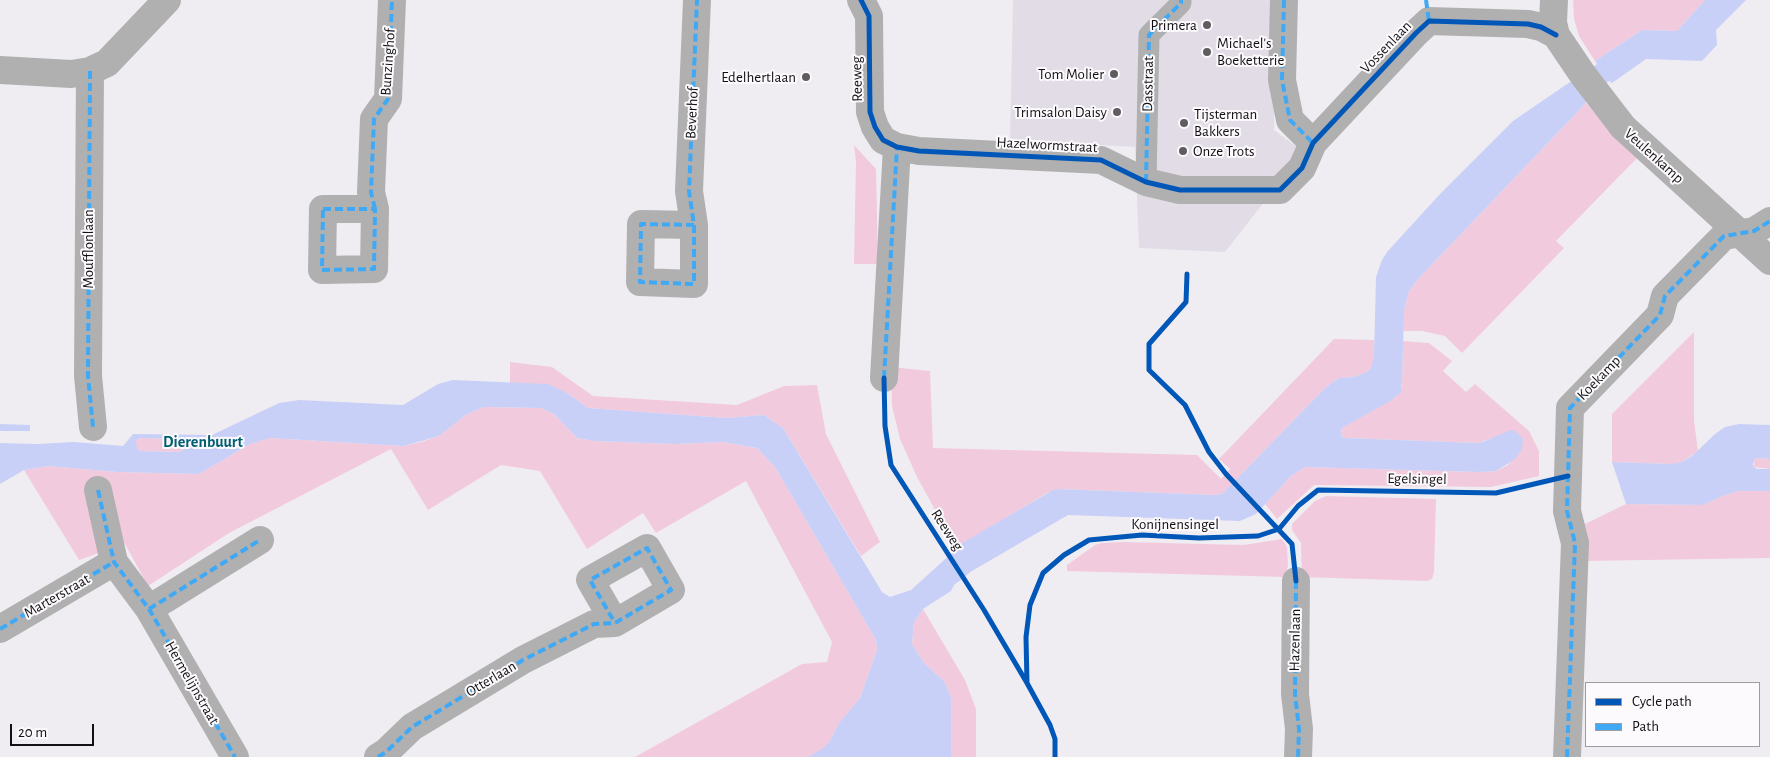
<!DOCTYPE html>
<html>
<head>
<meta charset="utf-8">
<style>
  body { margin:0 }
  #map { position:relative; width:1770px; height:757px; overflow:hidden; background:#f0edf2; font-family:"Alegreya Sans",sans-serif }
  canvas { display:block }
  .legend { position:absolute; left:1585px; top:682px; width:175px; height:65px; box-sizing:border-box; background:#fdfafe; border:1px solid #9f9ca0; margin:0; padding:6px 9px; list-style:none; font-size:15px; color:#111012 }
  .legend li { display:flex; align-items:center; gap:10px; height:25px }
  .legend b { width:25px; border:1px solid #9f9ca0 }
  .scale { position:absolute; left:10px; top:724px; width:84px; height:22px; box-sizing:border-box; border:2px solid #111012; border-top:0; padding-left:6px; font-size:15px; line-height:18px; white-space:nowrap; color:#111012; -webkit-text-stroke:4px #fdfafe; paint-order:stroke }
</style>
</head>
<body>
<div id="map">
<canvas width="1770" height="757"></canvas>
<ul class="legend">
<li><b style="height:6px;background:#0057b8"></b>Cycle path</li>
<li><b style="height:6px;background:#3fa9f5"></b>Path</li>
</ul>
<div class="scale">20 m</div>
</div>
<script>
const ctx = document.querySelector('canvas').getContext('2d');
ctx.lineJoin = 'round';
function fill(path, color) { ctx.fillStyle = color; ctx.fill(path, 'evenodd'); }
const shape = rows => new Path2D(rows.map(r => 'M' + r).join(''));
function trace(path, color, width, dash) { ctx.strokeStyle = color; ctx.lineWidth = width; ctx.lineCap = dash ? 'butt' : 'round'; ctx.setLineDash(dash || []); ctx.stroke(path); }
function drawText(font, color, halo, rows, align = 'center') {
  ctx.font = font + ' "Alegreya Sans",sans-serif'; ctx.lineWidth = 4; ctx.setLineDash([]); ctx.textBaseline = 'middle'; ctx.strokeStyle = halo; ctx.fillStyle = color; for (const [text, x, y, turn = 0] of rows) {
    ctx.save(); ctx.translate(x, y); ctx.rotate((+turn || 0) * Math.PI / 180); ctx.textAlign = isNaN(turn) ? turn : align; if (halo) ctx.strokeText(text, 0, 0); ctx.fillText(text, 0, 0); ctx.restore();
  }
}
const built = shape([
  [1013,0,1276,0,1274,130,1298,148,1290,169,1225,252,1139,248,1135,147,1010,140]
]);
const green = shape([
  [1573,0,1705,0,1677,31,1642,30,1595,61,1579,36,1574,19],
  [1586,103,1611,131,1639,156,1556,241,1564,248,1462,353,1445,336,1422,331,1403,331,1404,310,1409,291,1418,279],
  [854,145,876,169,878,264,854,264,856,162],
  [1694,332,1694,421,1698,451,1682,462,1671,464,1612,462,1612,414],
  [1334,339,1374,340,1374,362,1371,368,1367,372,1353,377,1339,378,1326,387,1222,494,1216,495,1058,489,1047,493,956,548,917,477,900,439,892,406,891,367,930,371,933,448,1197,455,1221,479,1230,469,1219,459],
  [1403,341,1429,343,1452,361,1443,371,1466,392,1475,384,1529,431,1539,451,1539,476,1491,487,1314,485,1277,519,1265,504,1291,476,1305,467,1479,472,1496,471,1508,465,1522,450,1492,438,1478,443,1344,438,1341,433,1342,428,1397,396,1402,387],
  [510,362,552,367,593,396,737,405,784,386,817,385,826,434,880,542,861,556,783,428,764,415,726,418,588,408,567,393,510,383],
  [484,407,541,408,554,414,577,438,595,441,674,444,723,442,757,448,775,467,876,640,877,650,860,698,839,723,830,741,823,749,808,757,635,757,802,664,827,662,832,642,746,481,656,533,643,513,587,549,540,471,501,465,428,510,391,449,229,533,148,586,125,544,79,560,24,470,48,466,117,472,199,474,250,444,270,438,404,446,421,442,439,436,467,414],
  [140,438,179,439,185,441,185,449,179,452,140,451,136,448,136,441],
  [1757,458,1770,459,1770,469,1754,467,1754,460],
  [1738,491,1770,491,1770,558,1583,561,1583,525,1626,504,1703,505,1720,497],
  [1326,496,1436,499,1434,572,1432,579,1427,581,1302,577,1301,543,1292,530,1292,524,1315,501],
  [1282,539,1287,547,1288,566,1285,577,1067,571,1067,565,1095,545,1102,543,1123,542,1244,545],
  [923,609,965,680,976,709,976,757,951,757,951,697,944,681,924,663,912,644,914,623]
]);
const water = shape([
  [1705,0,1746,0,1716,30,1717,45,1702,61,1646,59,1612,83,1609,81,1585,100,1586,103,1418,279,1409,291,1404,310,1402,381,1401,392,1392,400,1342,428,1341,431,1342,436,1345,438,1478,443,1485,441,1510,430,1515,431,1523,439,1522,450,1514,460,1496,471,1479,472,1305,467,1291,476,1256,514,1240,521,1068,515,972,571,954,585,951,591,923,609,914,623,912,644,924,663,944,681,951,697,951,757,808,757,823,748,830,741,839,723,860,698,877,650,876,640,775,467,757,448,723,442,674,444,595,441,577,438,554,414,541,408,484,407,467,414,439,436,404,446,270,438,250,444,199,474,117,472,48,466,24,470,0,484,0,443,36,444,74,442,123,446,133,434,212,435,279,403,299,400,403,405,438,384,453,380,548,384,567,393,588,408,726,418,764,415,783,428,882,592,890,597,911,590,964,542,1053,490,1058,489,1216,495,1222,494,1326,387,1339,378,1353,377,1367,372,1371,368,1374,356,1376,277,1382,260,1387,252,1440,194,1513,121,1570,82,1572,83,1573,82,1597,64,1595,61,1642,30,1677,31],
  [140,438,179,439,185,442,185,449,179,452,140,451,137,448,136,441],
  [0,424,30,425,30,431,0,431],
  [1739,424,1770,425,1770,459,1757,458,1754,460,1753,464,1754,467,1757,469,1770,469,1770,491,1738,491,1720,497,1703,505,1626,504,1612,462,1670,464,1682,462,1692,456,1715,434,1725,427]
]);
const pedestrian = shape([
  [1146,182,1149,35,1181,3,1181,0]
]);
const minor = shape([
  [861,0,869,16,870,112,875,127,883,140,897,147,919,151,1101,160,1146,182,1180,190,1280,190,1302,168,1313,143,1416,33,1429,21,1528,24,1541,27,1556,35],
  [1284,0,1282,80,1290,120,1313,143],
  [1554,0,1553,23,1556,35,1583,75,1623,127,1770,261],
  [0,70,71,74,90,71,107,63,167,0],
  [90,71,88,376,93,427],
  [323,209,375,209,374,269,322,270,323,209],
  [375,209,371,192,374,119,388,99,392,0],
  [694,225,641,224,640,282,694,284,694,225,689,191,697,0],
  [884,378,897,147],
  [98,490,114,562,149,609,235,757],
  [1296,581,1295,694,1299,729,1298,757],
  [149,609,260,540],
  [0,629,114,562],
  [378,757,386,752,412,727,523,660,594,624,615,623,671,590,647,548,590,580,615,623],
  [1567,757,1575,543,1567,511,1570,408,1660,315,1665,296,1724,236,1754,231,1770,221]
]);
const quiet = shape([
  [1284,0,1282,80,1290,120,1313,143],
  [1426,0,1429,21],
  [90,71,88,376,93,427],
  [1146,182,1149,35,1181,3,1181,0],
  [323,209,375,209,374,269,322,270,323,209],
  [375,209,371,192,374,119,388,99,392,0],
  [694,225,641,224,640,282,694,284,694,225,689,191,697,0],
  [884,378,897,147],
  [98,490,114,562,149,609,235,757],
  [1296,581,1295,694,1299,729,1298,757],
  [149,609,260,540],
  [0,629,114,562],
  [378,757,386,752,412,727,523,660,594,624,615,623,671,590,647,548,590,580,615,623],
  [1567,757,1575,543,1567,511,1570,408,1660,315,1665,296,1724,236,1754,231,1770,221]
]);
const cycleway = shape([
  [861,0,869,16,870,112,875,127,883,140,897,147,919,151,1101,160,1146,182,1180,190,1280,190,1302,168,1313,143,1416,33,1429,21,1528,24,1541,27,1556,35],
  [1187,274,1186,302,1149,344,1149,370,1185,405,1209,452,1226,474,1292,544,1296,581],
  [884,378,885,426,891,465,984,610,1027,683,1050,725,1055,739,1055,757],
  [1279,529,1298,506,1318,490,1496,493,1568,476],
  [1027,683,1026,637,1030,605,1043,573,1064,555,1089,540,1142,535,1199,538,1258,536,1279,529]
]);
const markers = [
  [1207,25,5,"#5f5d60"],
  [1207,52,5,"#5f5d60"],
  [1114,74,5,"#5f5d60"],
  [806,77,5,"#5f5d60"],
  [1117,112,5,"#5f5d60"],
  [1184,123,5,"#5f5d60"],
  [1183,151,5,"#5f5d60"]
];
const poiNames = [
  ["Primera",1197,25],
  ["Michael's",1217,43,"left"],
  ["Boeketterie",1217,60,"left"],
  ["Tom Molier",1104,74],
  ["Edelhertlaan",796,77],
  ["Trimsalon Daisy",1107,112],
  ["Tijsterman",1194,114,"left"],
  ["Bakkers",1194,131,"left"],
  ["Onze Trots",1193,151,"left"]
];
const streetNames = [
  ["Vossenlaan",1386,47,-46],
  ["Bunzinghof",388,62,-86],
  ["Reeweg",857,79,-91],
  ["Dasstraat",1148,84,-89],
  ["Beverhof",692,113,-87],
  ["Hazelwormstraat",1047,145,3],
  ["Veulenkamp",1654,156,42],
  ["Moufflonlaan",88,249,-90],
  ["Koekamp",1599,378,-46],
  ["Egelsingel",1417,479,1],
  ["Konijnensingel",1175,524],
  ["Reeweg",947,530,57],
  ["Marterstraat",57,596,-30],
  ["Hazenlaan",1295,640,-89],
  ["Otterlaan",491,679,-31],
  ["Hermelijnstraat",192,683,60]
];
const neighbourhoodNames = [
  ["Dierenbuurt",203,442]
];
fill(built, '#e2dce6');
fill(green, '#f2cadd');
fill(water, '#c8d0f7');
trace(pedestrian, '#b1b0b1', 21);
trace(minor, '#b1b0b1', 28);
trace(quiet, '#3fa9f5', 4, [8, 4]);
trace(cycleway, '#0057b8', 5);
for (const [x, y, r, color] of markers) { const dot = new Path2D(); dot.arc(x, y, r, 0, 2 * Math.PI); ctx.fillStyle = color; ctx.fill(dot); trace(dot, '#fdfafe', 2); }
drawText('15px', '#111012', '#fdfafe', poiNames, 'right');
drawText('15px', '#111012', '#fdfafe', streetNames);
drawText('bold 16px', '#005e71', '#fdfafe', neighbourhoodNames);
</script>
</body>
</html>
